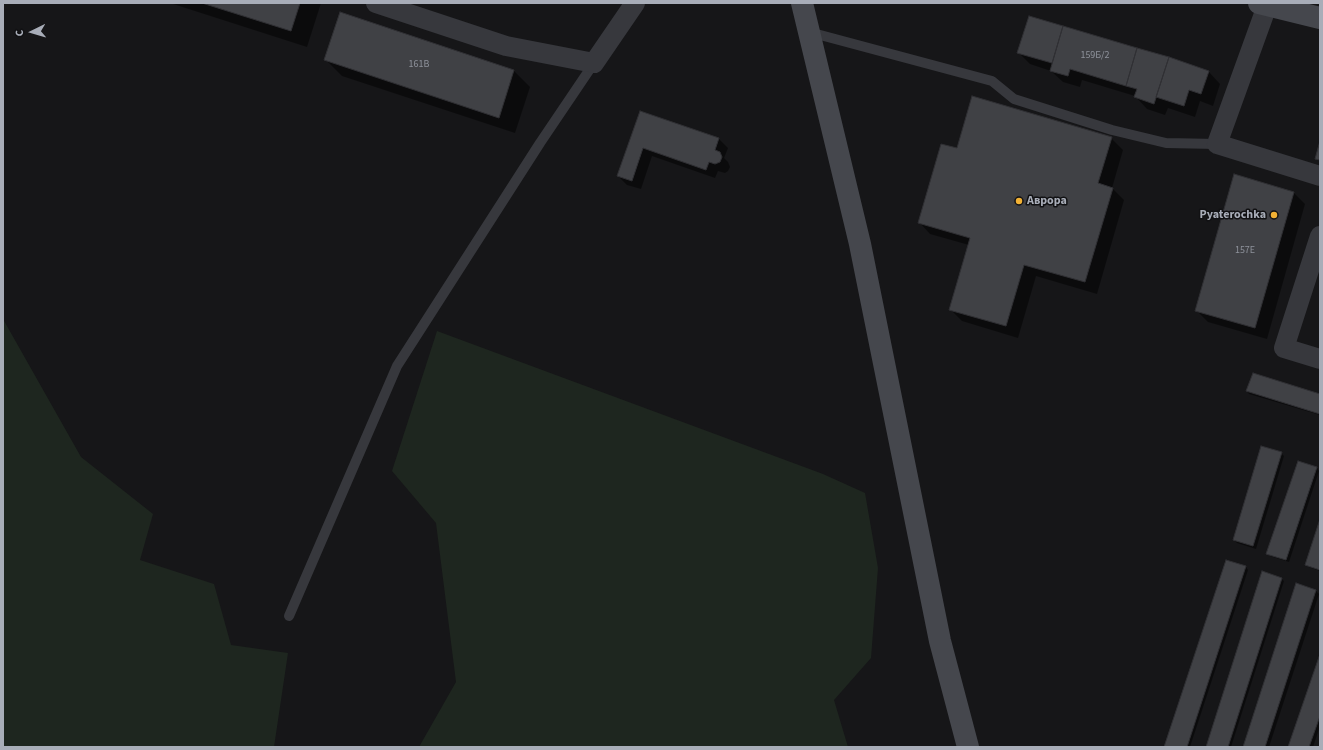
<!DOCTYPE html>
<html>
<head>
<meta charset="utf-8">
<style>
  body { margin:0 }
  #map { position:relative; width:1323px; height:750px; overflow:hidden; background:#161618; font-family:"Source Sans 3",sans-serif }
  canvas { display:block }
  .frame { position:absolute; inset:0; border:4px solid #a8adb8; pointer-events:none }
  .north { position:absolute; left:12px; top:12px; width:40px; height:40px; -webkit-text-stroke:3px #111113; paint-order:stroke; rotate:265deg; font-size:11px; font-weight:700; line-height:16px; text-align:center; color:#a8adb8 }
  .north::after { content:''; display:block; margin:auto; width:14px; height:18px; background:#a8adb8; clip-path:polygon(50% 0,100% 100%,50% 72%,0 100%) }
</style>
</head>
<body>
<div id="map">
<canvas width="1323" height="750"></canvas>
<div class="frame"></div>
<div class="north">С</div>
</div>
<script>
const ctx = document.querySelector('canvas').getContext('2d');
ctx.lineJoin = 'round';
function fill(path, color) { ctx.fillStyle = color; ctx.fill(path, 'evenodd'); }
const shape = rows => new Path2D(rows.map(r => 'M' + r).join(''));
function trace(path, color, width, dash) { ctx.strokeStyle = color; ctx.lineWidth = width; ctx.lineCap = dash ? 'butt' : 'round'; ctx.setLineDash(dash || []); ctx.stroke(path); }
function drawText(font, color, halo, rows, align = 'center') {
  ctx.font = font + ' "Source Sans 3",sans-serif'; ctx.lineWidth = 3; ctx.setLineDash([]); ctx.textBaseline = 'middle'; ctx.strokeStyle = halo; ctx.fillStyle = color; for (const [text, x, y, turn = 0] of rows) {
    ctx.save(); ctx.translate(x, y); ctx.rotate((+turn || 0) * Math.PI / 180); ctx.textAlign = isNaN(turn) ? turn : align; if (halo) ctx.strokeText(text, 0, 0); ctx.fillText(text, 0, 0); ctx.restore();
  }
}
const green = shape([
  [3,319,81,457,153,514,140,560,214,584,231,645,288,653,274,747,3,747],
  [437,331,823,474,865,493,878,568,871,658,834,700,848,747,419,747,456,682,436,523,392,471]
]);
const shadow = shape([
  [170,3,321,3,307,47],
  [341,14,514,71,530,87,515,133,342,76,326,60],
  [1029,17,1169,58,1209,72,1220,84,1213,106,1200,101,1195,117,1168,108,1165,115,1147,109,1135,96,1082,80,1080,87,1063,82,1051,71,1030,64,1019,53],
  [640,112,719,139,728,148,724,158,728,162,730,167,728,171,725,173,718,171,715,178,652,156,641,189,627,185,618,176],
  [1111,138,1123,150,1112,188,1124,200,1097,294,1036,276,1018,338,962,321,950,309,969,245,930,234,919,222,958,150],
  [1294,193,1305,204,1267,339,1208,322,1196,310],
  [1247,391,1320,395,1320,415,1249,394],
  [1281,453,1284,456,1256,549,1237,543,1234,540],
  [1299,462,1317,468,1319,471,1289,562,1270,556,1268,553],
  [1320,523,1320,571,1309,567,1306,564],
  [1227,561,1246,567,1248,570,1190,747,1165,747],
  [1281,579,1284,581,1231,747,1207,747],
  [1297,585,1316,591,1319,594,1269,747,1244,747],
  [1320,657,1320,726,1313,747,1289,747]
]);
const building = shape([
  [202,3,300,3,291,31,202,3],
  [340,12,514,70,499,118,324,60,340,12],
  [1029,16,1063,26,1052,63,1017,53,1029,16],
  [1063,26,1137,48,1126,86,1070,69,1068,76,1050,71,1063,26],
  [1137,48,1169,57,1154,104,1134,97,1137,89,1126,86,1137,48],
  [1169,57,1209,71,1201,94,1189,90,1184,106,1156,97,1169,57],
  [972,96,1112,137,1098,183,1113,188,1085,282,1024,265,1006,326,949,310,970,238,918,223,941,144,957,148,972,96],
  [640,111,719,138,715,150,720,152,722,157,720,162,715,164,709,162,706,170,643,148,632,181,617,176,640,111],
  [1320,141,1320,160,1315,159,1320,141],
  [1234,174,1294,192,1255,328,1195,311,1234,174],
  [1253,373,1320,394,1320,414,1246,391,1253,373],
  [1261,446,1282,452,1253,546,1233,540,1261,446],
  [1298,461,1317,467,1286,560,1266,554,1298,461],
  [1320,519,1320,570,1305,565,1320,519],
  [1226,560,1246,566,1187,747,1164,747,1226,560],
  [1262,571,1282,578,1228,747,1206,747,1262,571],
  [1296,583,1316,590,1265,747,1243,747,1296,583],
  [1320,654,1320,716,1309,747,1288,747,1320,654]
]);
const lane = shape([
  [809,32,992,81,1014,99,1112,130,1166,143,1217,144],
  [289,616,397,366,540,143,594,63]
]);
const street = shape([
  [376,3,506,46,594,63,635,3],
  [1268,3,1217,144,1320,176],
  [1320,236,1284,348,1320,359]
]);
const secondary = shape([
  [802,3,860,244,940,641,968,747],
  [1259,3,1320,18]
]);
const markers = [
  [1019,201,4,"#f2b134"],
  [1274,215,4,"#f2b134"]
];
const numberNames = [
  ["159Б/2",1095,56],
  ["161В",419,65],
  ["157Е",1245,251]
];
const poiNames = [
  ["Аврора",1027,201],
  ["Pyaterochka",1266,215,"right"]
];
fill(green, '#1e261f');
fill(shadow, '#0007');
fill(building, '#404145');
trace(building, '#303034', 1);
trace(lane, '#37383d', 10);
trace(street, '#37383d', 20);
trace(secondary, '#45474d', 22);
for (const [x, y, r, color] of markers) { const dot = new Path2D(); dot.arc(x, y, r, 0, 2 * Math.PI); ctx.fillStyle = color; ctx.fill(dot); trace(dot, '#111113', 1.5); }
drawText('10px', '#8e929b', null, numberNames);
drawText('bold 12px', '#a8adb8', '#111113', poiNames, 'left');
</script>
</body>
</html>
